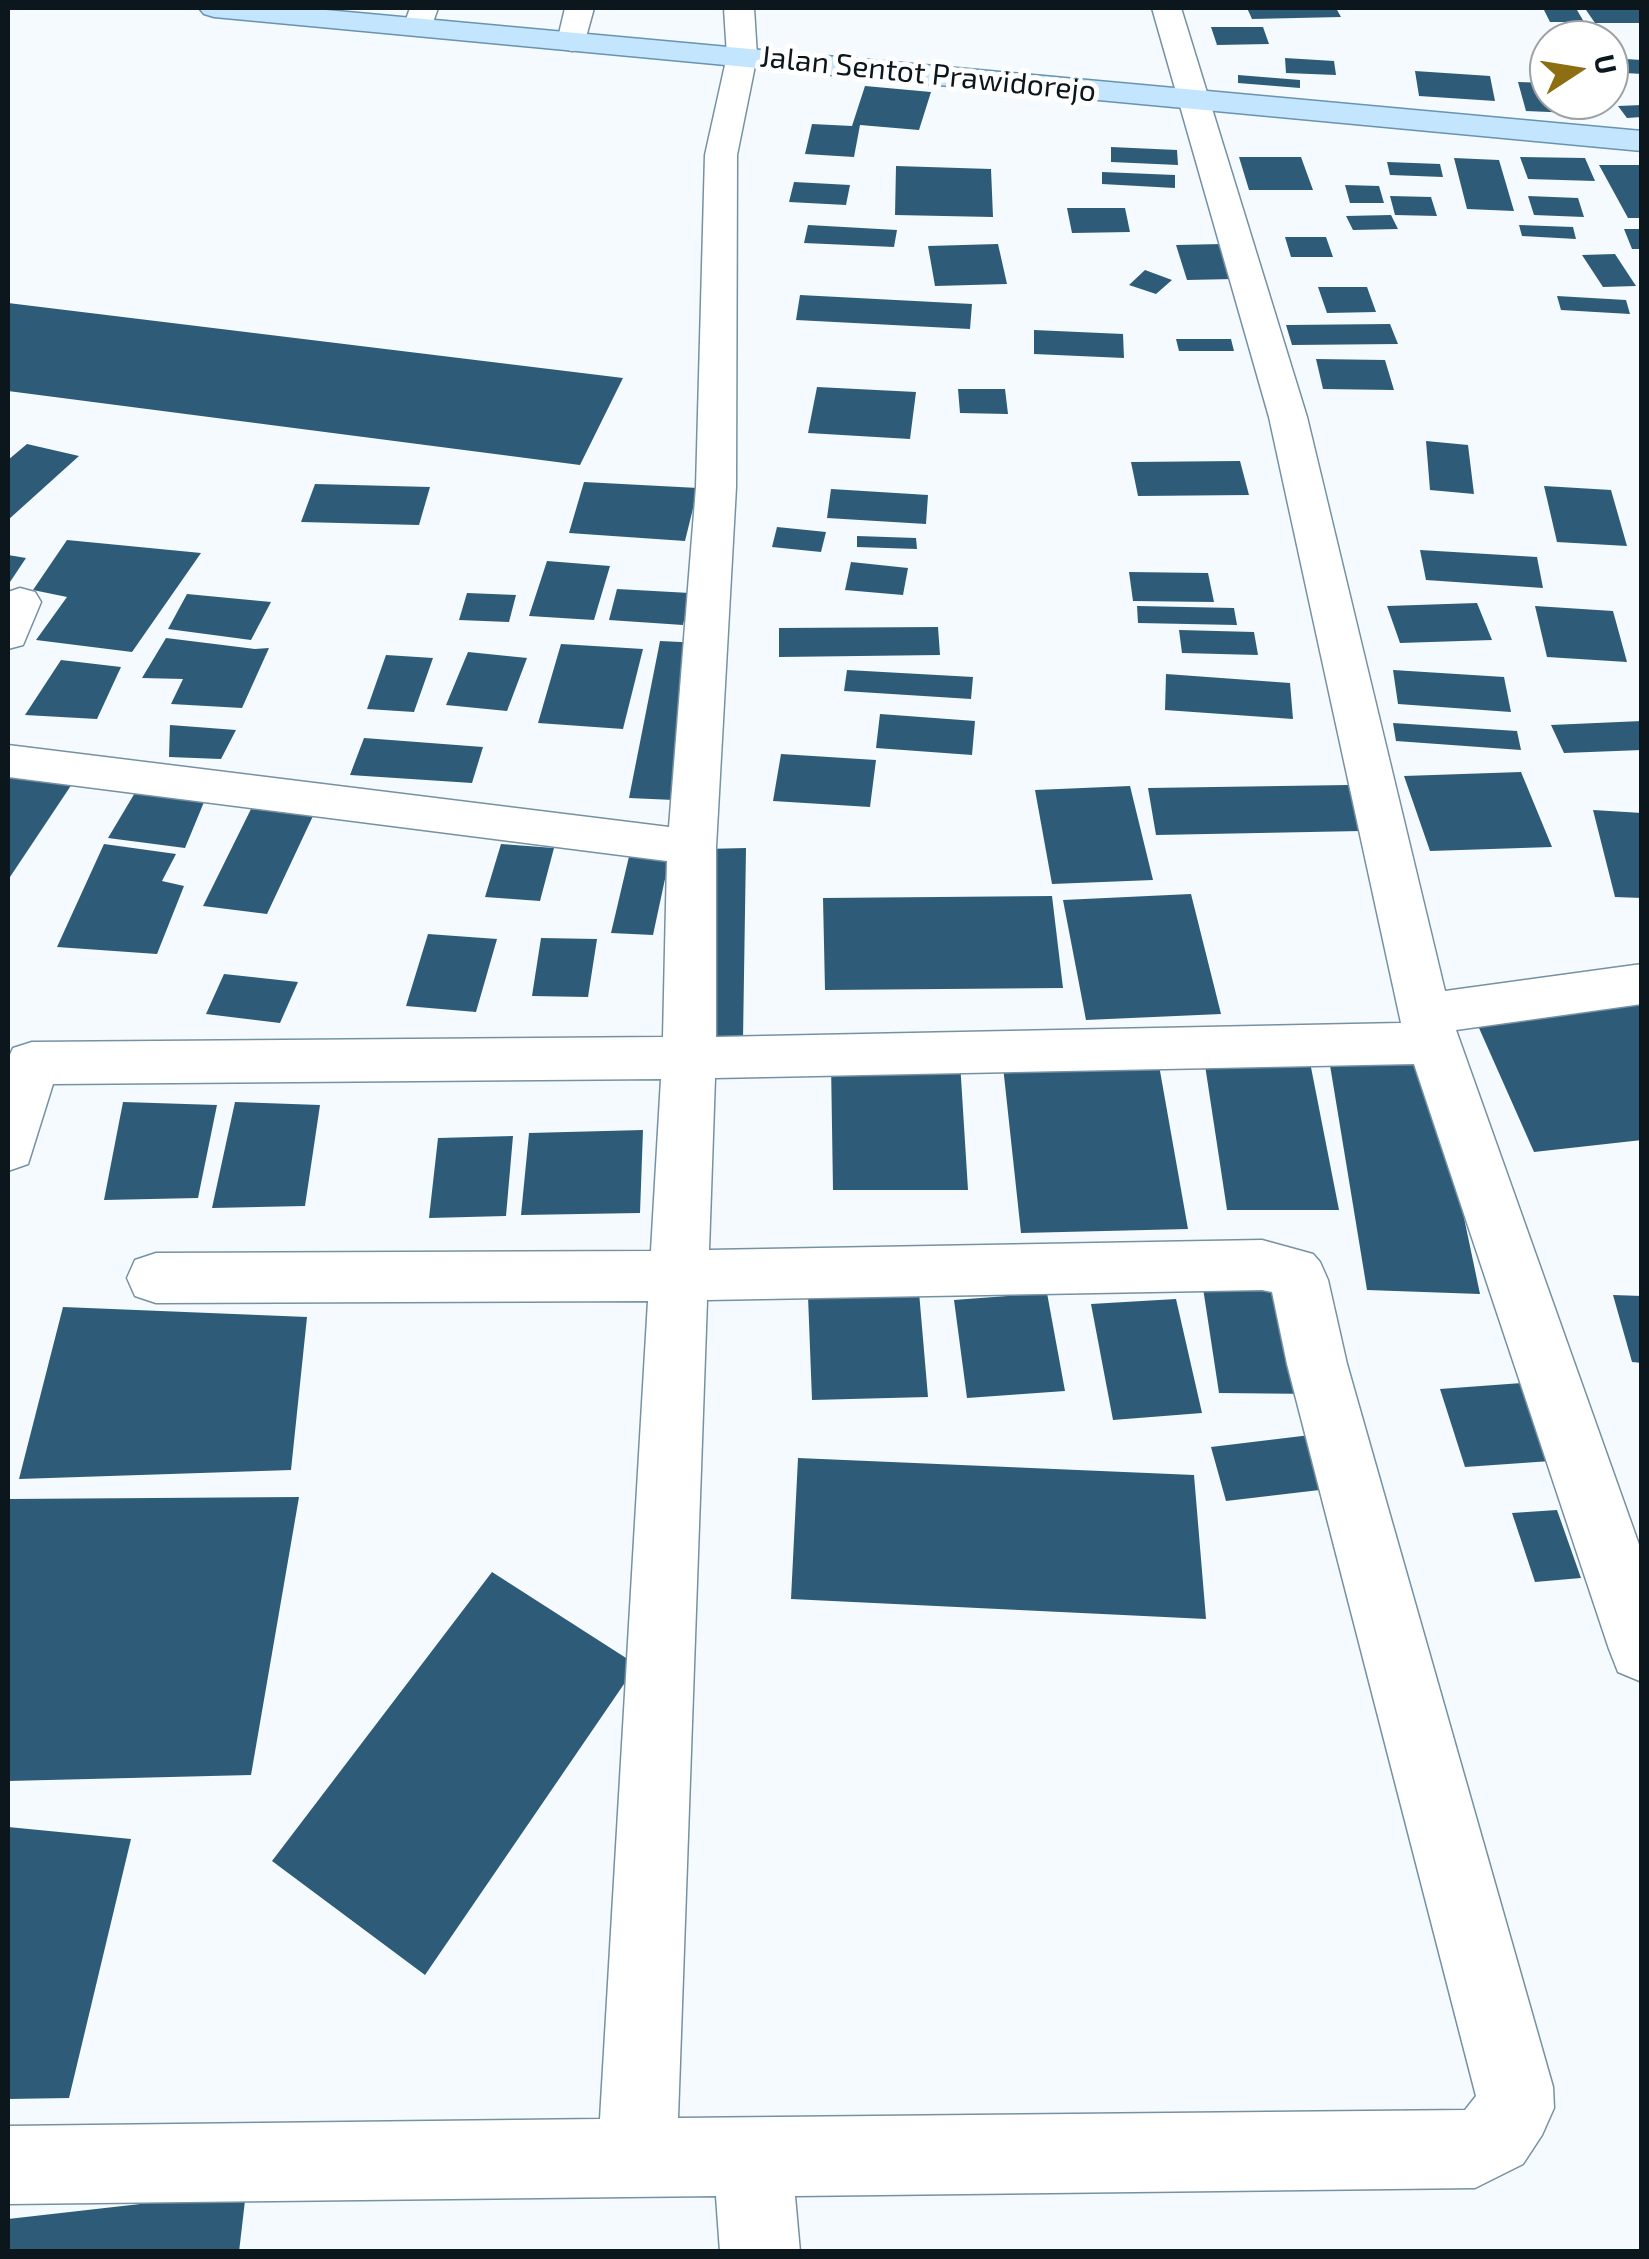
<!DOCTYPE html>
<html>
<head>
<meta charset="utf-8">
<style>
  body { margin:0 }
  #map { position:relative; width:1649px; height:2259px; overflow:hidden; background:#f4fafe; font-family:"Exo 2",sans-serif }
  canvas { display:block }
  .frame { position:absolute; inset:0; border:10px solid #0c161d; pointer-events:none }
  .north { position:absolute; left:1529px; top:20px; width:100px; height:100px; box-sizing:border-box; background:#fff; border:2px solid #9ea2a5; border-radius:50%; rotate:78deg; font-size:28px; font-weight:700; line-height:40px; text-align:center; color:#0c161d }
  .north::after { content:''; display:block; margin:auto; width:35px; height:45px; background:#8d6e12; clip-path:polygon(50% 0,100% 100%,50% 72%,0 100%) }
</style>
</head>
<body>
<div id="map">
<canvas width="1649" height="2259"></canvas>
<div class="frame"></div>
<div class="north">U</div>
</div>
<script>
const ctx = document.querySelector('canvas').getContext('2d');
ctx.lineJoin = 'round';
function fill(path, color) { ctx.fillStyle = color; ctx.fill(path, 'evenodd'); }
const shape = rows => new Path2D(rows.map(r => 'M' + r).join(''));
function trace(path, color, width, dash) { ctx.strokeStyle = color; ctx.lineWidth = width; ctx.lineCap = dash ? 'butt' : 'round'; ctx.setLineDash(dash || []); ctx.stroke(path); }
function drawText(font, color, halo, rows, align = 'center') {
  ctx.font = font + ' "Exo 2",sans-serif'; ctx.lineWidth = 10; ctx.setLineDash([]); ctx.textBaseline = 'middle'; ctx.strokeStyle = halo; ctx.fillStyle = color; for (const [text, x, y, turn = 0] of rows) {
    ctx.save(); ctx.translate(x, y); ctx.rotate((+turn || 0) * Math.PI / 180); ctx.textAlign = isNaN(turn) ? turn : align; if (halo) ctx.strokeText(text, 0, 0); ctx.fillText(text, 0, 0); ctx.restore();
  }
}
const building = shape([
  [1247,8,1336,8,1341,17,1252,19],
  [1642,9,1642,23,1595,23,1586,10],
  [1544,10,1577,10,1584,22,1550,22],
  [1211,27,1263,27,1269,44,1217,45],
  [1285,58,1334,61,1336,75,1286,73],
  [1609,58,1642,60,1642,74,1609,72],
  [1415,71,1490,76,1495,101,1419,96],
  [1238,75,1300,80,1300,88,1238,83],
  [1518,82,1549,83,1549,100,1591,100,1596,114,1526,111],
  [865,86,931,92,919,130,860,125,854,157,805,154,812,124,852,126],
  [1642,105,1642,117,1627,118,1618,106],
  [1111,147,1177,150,1178,165,1111,162],
  [1239,157,1301,157,1313,190,1249,190],
  [1520,157,1585,158,1595,181,1528,179],
  [1454,158,1499,160,1514,211,1467,209],
  [1387,162,1440,164,1443,177,1390,175],
  [1599,165,1642,165,1642,218,1628,218],
  [896,166,991,169,993,217,895,215],
  [1102,172,1175,175,1175,188,1102,184],
  [794,182,850,185,846,205,789,202],
  [1345,185,1379,186,1384,203,1350,203],
  [1390,196,1431,197,1437,216,1395,215],
  [1528,196,1578,198,1584,217,1534,215],
  [1067,208,1125,208,1130,232,1072,233],
  [1391,215,1398,229,1353,230,1346,216],
  [808,225,897,230,894,247,804,243],
  [1519,225,1573,227,1576,239,1522,236],
  [1624,229,1642,229,1642,249,1632,249],
  [1285,237,1326,237,1333,257,1291,257],
  [998,244,1007,284,935,286,928,246],
  [1222,244,1234,279,1187,280,1176,245],
  [1615,254,1636,286,1603,287,1582,255],
  [1145,270,1172,280,1156,294,1129,285],
  [1318,287,1367,287,1376,312,1327,313],
  [800,295,972,304,970,329,796,320],
  [1557,296,1626,300,1630,314,1561,310],
  [8,303,623,378,580,465,8,391],
  [1390,324,1398,344,1292,345,1286,325],
  [1034,330,1123,334,1124,358,1034,354],
  [1176,339,1231,339,1234,351,1179,351],
  [1316,359,1385,360,1394,390,1323,389],
  [817,387,916,392,910,439,808,433],
  [958,389,1005,389,1008,414,960,413],
  [1426,441,1468,445,1474,494,1430,490],
  [27,444,79,456,8,520,8,460],
  [1240,461,1249,495,1138,496,1131,462],
  [584,482,698,488,685,541,569,533],
  [315,484,430,487,419,525,301,522],
  [1544,486,1611,490,1627,546,1557,542],
  [831,489,928,495,926,524,827,518],
  [777,527,826,532,821,552,772,547],
  [857,536,916,538,917,549,857,547],
  [67,540,201,553,132,652,36,640,67,597,33,590],
  [1420,550,1537,557,1543,588,1426,580],
  [8,555,26,558,8,585],
  [547,561,610,566,594,620,529,616],
  [851,562,908,568,903,595,845,590],
  [1129,572,1208,573,1214,602,1133,601],
  [617,589,690,593,683,625,609,620],
  [467,593,516,595,509,622,459,620],
  [187,594,271,602,251,640,168,629],
  [1477,603,1492,640,1400,643,1387,606],
  [1137,606,1234,608,1237,625,1138,623],
  [1535,606,1613,611,1627,662,1547,657],
  [938,627,940,655,779,657,779,628],
  [1179,630,1254,632,1258,655,1182,653],
  [166,638,255,649,269,648,242,708,171,704,183,679,142,678],
  [660,641,701,643,674,800,629,798],
  [561,644,643,649,623,729,538,723],
  [468,652,527,658,507,711,446,705],
  [386,655,433,658,414,712,367,709],
  [61,660,121,667,97,719,25,715],
  [847,670,973,677,971,699,844,691],
  [1393,670,1504,677,1511,712,1398,704],
  [1166,674,1290,683,1293,719,1165,710],
  [880,714,975,721,972,755,876,748],
  [1642,721,1642,750,1564,753,1551,725],
  [1393,723,1517,731,1521,750,1396,741],
  [170,725,236,730,221,759,169,757],
  [364,738,483,747,472,783,350,775],
  [781,754,876,760,870,807,773,801],
  [8,768,74,781,8,880],
  [1521,772,1552,847,1430,851,1404,776],
  [142,781,209,790,185,848,108,838],
  [1348,785,1361,831,1156,835,1148,788],
  [1130,786,1153,880,1052,884,1035,790],
  [251,809,313,816,267,914,203,906],
  [1593,810,1642,813,1642,898,1615,897],
  [104,844,176,854,162,881,184,886,157,954,57,947],
  [501,844,554,848,540,901,485,897],
  [631,848,671,851,653,935,611,933],
  [746,848,743,1039,699,1039,705,849],
  [1191,894,1221,1014,1086,1020,1063,900],
  [1052,896,1063,988,825,990,823,898],
  [428,934,497,939,476,1012,406,1006],
  [541,938,597,939,588,997,532,996],
  [224,974,298,982,280,1023,206,1014],
  [1642,1003,1642,1140,1534,1152,1475,1019],
  [1327,1047,1429,1051,1480,1294,1367,1290],
  [1203,1052,1308,1052,1339,1210,1227,1210],
  [1157,1054,1188,1229,1021,1233,1002,1057],
  [960,1062,968,1190,833,1190,831,1063],
  [123,1102,217,1105,198,1198,104,1200],
  [235,1102,320,1105,305,1206,212,1208],
  [643,1130,640,1213,521,1215,529,1133],
  [513,1136,506,1216,429,1218,438,1138],
  [1295,1287,1316,1394,1219,1393,1203,1288],
  [919,1292,928,1397,812,1400,808,1296],
  [1047,1293,1065,1391,967,1398,954,1300],
  [1613,1295,1642,1296,1642,1363,1632,1362],
  [1176,1299,1202,1413,1113,1420,1091,1304],
  [63,1307,307,1317,291,1470,19,1479],
  [1522,1383,1551,1461,1465,1467,1440,1389],
  [1327,1433,1345,1487,1226,1501,1211,1447],
  [798,1458,1194,1475,1206,1619,791,1599],
  [299,1497,251,1775,8,1781,8,1499],
  [1557,1510,1581,1578,1535,1582,1512,1513],
  [492,1572,637,1665,425,1975,272,1861],
  [8,1827,131,1839,69,2098,8,2099],
  [246,2192,239,2252,8,2252,8,2219]
]);
const minor = shape([
  [410,8,438,8,430,31,408,31,404,25,410,8],
  [565,8,594,8,583,48,572,51,561,48,557,42,565,8],
  [724,8,754,8,757,56,737,155,736,487,716,847,716,1037,1401,1023,1269,417,1152,8,1181,8,1307,417,1445,991,1642,964,1642,1004,1456,1030,1642,1553,1642,1682,1618,1672,1609,1649,1414,1064,715,1078,709,1250,1262,1240,1313,1254,1320,1262,1328,1280,1347,1364,1553,2087,1554,2108,1542,2135,1523,2164,1475,2188,795,2196,800,2252,720,2252,716,2196,8,2204,8,2126,600,2119,648,1301,156,1303,135,1296,127,1278,135,1260,156,1253,651,1251,661,1079,53,1084,28,1164,8,1171,8,1059,13,1048,32,1042,663,1037,667,861,8,777,8,745,669,827,696,487,705,155,727,56,724,8],
  [1262,1290,1272,1292,1287,1364,1476,2096,1465,2110,678,2118,707,1300,1262,1290],
  [20,588,35,592,41,602,23,645,8,649,8,592,20,588]
]);
const major = shape([
  [199,8,304,8,1642,131,1642,151,214,17,204,14,199,8]
]);
const farStreetnames = [
  ["Jalan Sentot Prawidorejo",928,74,6]
];
fill(building, '#2e5c78');
trace(minor, '#7691a3', 3);
trace(major, '#6993af', 3);
fill(minor, '#fff');
fill(major, '#c3e6fe');
drawText('30px', '#0c161d', '#fff', farStreetnames);
</script>
</body>
</html>
